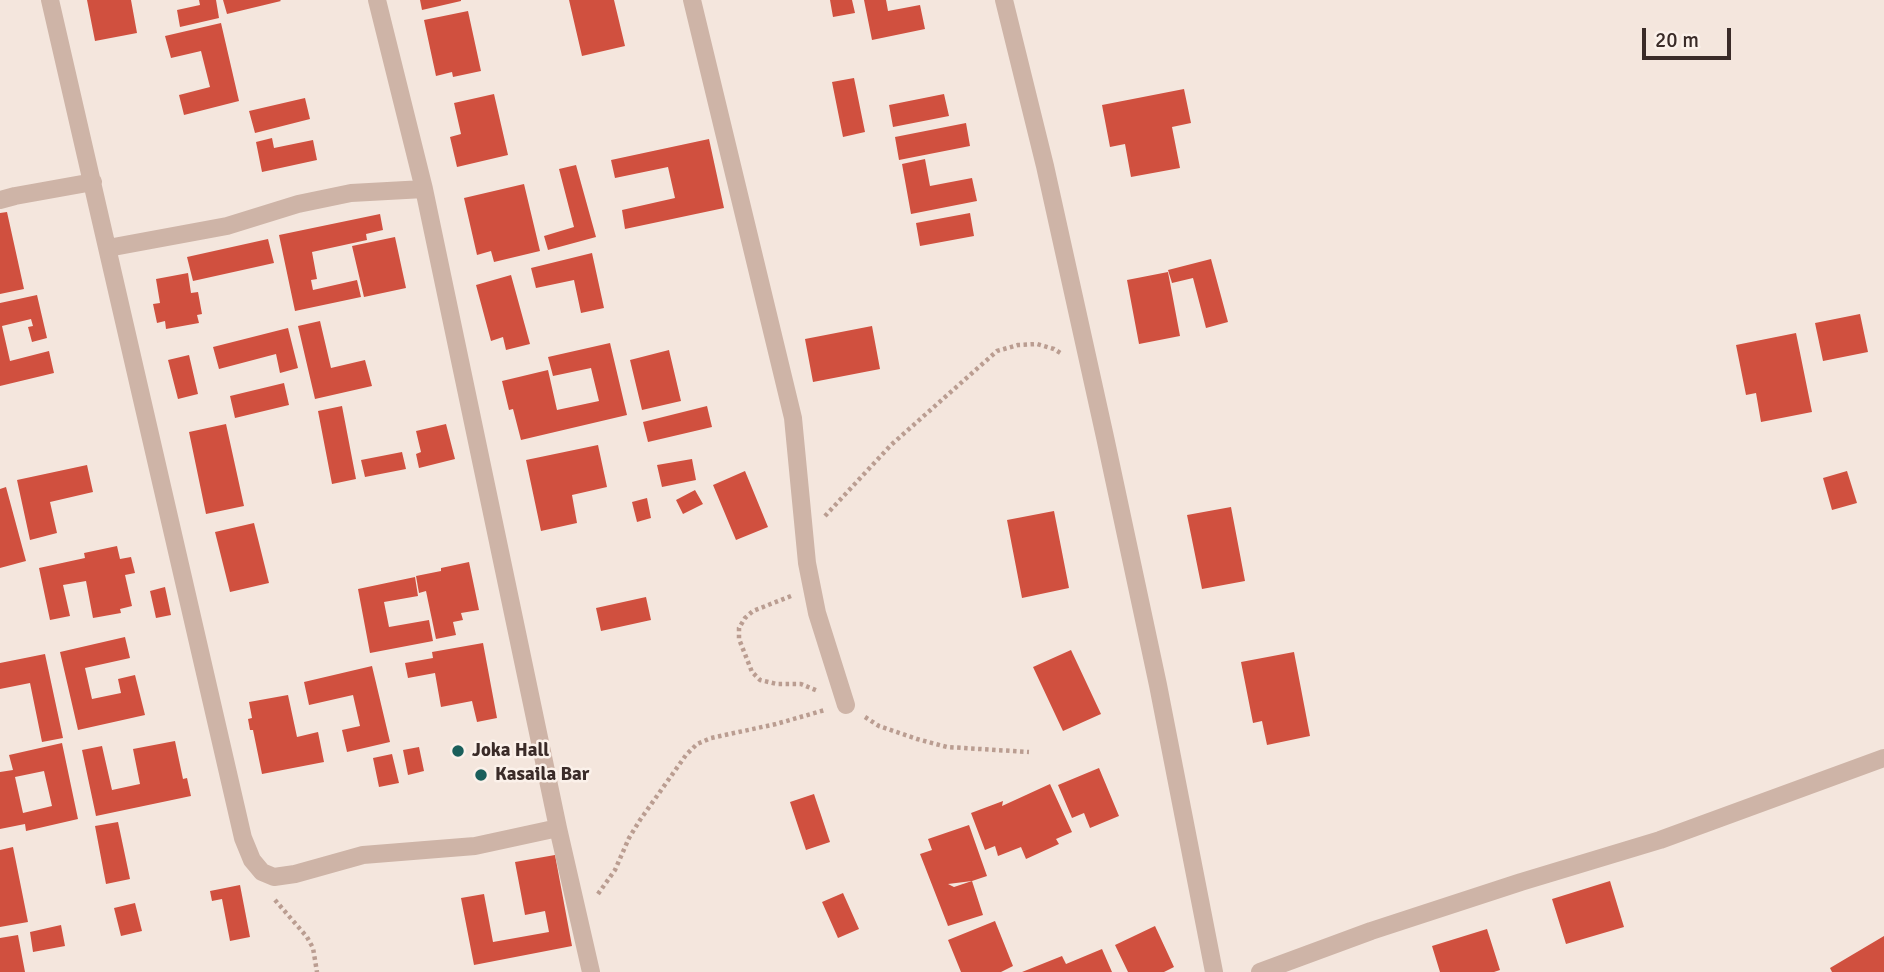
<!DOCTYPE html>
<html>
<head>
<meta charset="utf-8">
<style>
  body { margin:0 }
  #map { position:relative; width:1884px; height:972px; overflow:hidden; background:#f4e6dd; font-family:Signika,sans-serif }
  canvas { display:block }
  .scale { position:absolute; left:1642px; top:28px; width:89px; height:32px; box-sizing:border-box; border:4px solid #3a2b28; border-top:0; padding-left:9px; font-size:21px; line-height:24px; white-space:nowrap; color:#3a2b28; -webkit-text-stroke:5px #fbf1ea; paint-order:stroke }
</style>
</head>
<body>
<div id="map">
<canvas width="1884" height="972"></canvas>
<div class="scale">20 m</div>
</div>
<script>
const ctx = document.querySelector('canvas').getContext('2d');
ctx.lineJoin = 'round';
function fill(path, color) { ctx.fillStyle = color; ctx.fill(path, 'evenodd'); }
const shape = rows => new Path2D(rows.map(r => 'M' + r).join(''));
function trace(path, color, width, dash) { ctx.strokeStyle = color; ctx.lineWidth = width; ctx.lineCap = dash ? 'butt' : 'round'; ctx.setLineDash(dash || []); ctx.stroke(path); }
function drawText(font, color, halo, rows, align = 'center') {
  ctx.font = font + ' Signika,sans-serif'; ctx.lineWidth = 5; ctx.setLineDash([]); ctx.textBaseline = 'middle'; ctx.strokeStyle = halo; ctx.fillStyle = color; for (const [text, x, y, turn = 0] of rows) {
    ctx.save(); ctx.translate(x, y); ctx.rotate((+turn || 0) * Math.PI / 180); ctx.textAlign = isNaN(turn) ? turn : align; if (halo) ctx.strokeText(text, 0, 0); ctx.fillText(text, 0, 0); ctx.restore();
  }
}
const building = shape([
  [87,0,131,0,137,33,95,41],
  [199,0,216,0,219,18,180,27,177,10,200,5],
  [223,0,280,0,281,1,227,14],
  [420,0,461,0,461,1,422,10],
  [569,0,614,0,625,46,582,56],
  [830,0,852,0,855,13,833,17],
  [864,0,886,0,888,11,920,5,925,29,872,40],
  [468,11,481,71,453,77,452,72,436,76,424,20],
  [221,23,239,101,184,115,179,95,210,87,201,51,171,58,165,36],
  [854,78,865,132,843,137,832,82],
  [1184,89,1191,123,1172,127,1180,168,1131,177,1125,144,1110,147,1102,105],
  [494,94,508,155,457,167,450,137,461,134,454,103],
  [944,94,949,116,893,127,889,105],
  [305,98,310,119,255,133,249,111],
  [966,123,970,146,899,160,895,137],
  [272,138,274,148,313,140,317,160,262,172,256,142],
  [709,139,724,208,625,229,622,210,675,198,668,167,615,178,611,160],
  [925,159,930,186,972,178,977,201,911,214,902,164],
  [576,165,596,237,548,250,544,236,574,227,559,169],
  [524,184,540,251,494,262,491,251,477,255,464,198],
  [7,212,24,289,0,294,0,213],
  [970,213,974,236,920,246,916,223],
  [380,214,383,230,366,234,367,240,312,252,317,279,311,280,313,290,357,280,361,297,295,311,279,235],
  [395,237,406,288,364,297,352,246],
  [268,239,274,263,193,281,187,257],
  [592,253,604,308,581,313,574,280,536,288,531,268],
  [1211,259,1228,322,1206,328,1193,278,1172,283,1168,270],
  [1168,272,1180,336,1139,344,1127,280],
  [188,273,191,293,198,292,202,314,197,315,199,323,166,329,165,321,157,323,153,304,160,303,156,279],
  [511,275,530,344,506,350,503,337,491,341,476,285],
  [37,295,47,338,32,342,28,327,33,326,31,319,2,326,10,361,49,351,54,373,0,386,0,303],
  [1860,314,1868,352,1823,361,1815,323],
  [320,321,331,368,365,360,372,386,315,399,298,326],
  [872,326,880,369,813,382,805,339],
  [288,328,298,368,280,373,276,354,219,369,213,347],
  [1796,333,1812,412,1761,422,1756,393,1746,395,1736,345],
  [610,343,627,415,521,440,513,409,509,410,502,381,548,370,557,410,599,401,591,368,553,376,548,357],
  [669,350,681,401,642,410,630,360],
  [189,355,198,394,178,399,168,360],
  [284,383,289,405,235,418,230,396],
  [342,406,356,479,332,484,318,411],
  [707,406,712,427,648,442,643,422],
  [226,424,244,506,206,514,189,432],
  [446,424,455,459,419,468,416,454,421,452,416,431],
  [598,445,607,487,572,495,577,523,541,531,526,460],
  [402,452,406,469,365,477,361,460],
  [692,459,696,480,662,487,657,465],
  [87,465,93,492,50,502,57,533,30,540,17,480],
  [745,471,768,527,736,540,713,485],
  [1847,471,1857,503,1832,510,1823,478],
  [6,487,26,561,0,568,0,489],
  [695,490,703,504,683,514,676,500],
  [647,498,651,518,637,522,632,502],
  [1231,507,1245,581,1202,589,1187,515],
  [1054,511,1069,588,1022,598,1007,520],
  [254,523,269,583,230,592,215,532],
  [117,546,120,559,131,557,135,573,125,575,132,606,120,609,121,613,93,618,86,581,63,585,70,616,50,620,39,568,85,558,84,553],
  [469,562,479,610,461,613,463,620,453,622,456,635,436,639,426,591,419,593,416,576,441,571,441,568],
  [415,577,418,596,384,602,389,627,429,620,433,641,370,653,358,589],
  [165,587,171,615,156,618,150,591],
  [646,597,651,620,601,631,596,608],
  [125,637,130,658,85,668,92,699,121,693,118,679,135,675,145,715,78,730,60,652],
  [483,643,497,718,477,722,472,701,441,707,435,673,408,678,405,663,433,658,432,652],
  [1071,650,1101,714,1063,731,1033,667],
  [1294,652,1310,736,1267,745,1262,721,1253,723,1241,662],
  [45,654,63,738,42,742,30,683,0,689,0,663],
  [372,666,390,742,347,752,342,730,360,726,353,695,309,705,304,682],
  [288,695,297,737,318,732,324,762,262,774,253,730,250,730,248,719,252,718,249,702],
  [175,741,183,779,187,778,191,796,96,816,82,750,102,746,112,790,140,784,133,749],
  [62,743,78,819,26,831,25,824,0,829,0,772,13,770,9,755],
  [44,771,52,806,23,813,15,777],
  [419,747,424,771,408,775,403,750],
  [392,754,399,783,379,787,373,758],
  [1099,768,1119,816,1090,828,1084,813,1072,818,1058,785],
  [1050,784,1072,832,1056,839,1059,844,1026,859,1021,847,998,856,995,846,985,850,971,813,1003,801,1002,806],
  [814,794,830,842,806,850,790,802],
  [118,822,130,879,106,884,95,826],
  [969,825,987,876,972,881,948,884,954,887,972,881,983,915,948,926,920,854,932,850,928,839],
  [13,847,28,922,0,927,0,850],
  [555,855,572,946,474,965,461,898,484,894,493,942,549,932,545,911,525,915,515,862],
  [1610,881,1624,927,1566,944,1552,899],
  [240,885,250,937,230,941,222,899,212,901,210,891],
  [843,893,859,929,838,938,822,902],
  [135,903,142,931,121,936,114,908],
  [995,921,1013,966,1001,972,961,972,948,940],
  [61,925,65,946,33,952,30,932],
  [1155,926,1174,967,1164,972,1128,972,1115,945],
  [1487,929,1500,970,1494,972,1440,972,1432,946],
  [18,935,25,972,0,972,0,938],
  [1884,936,1884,972,1832,972,1830,968],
  [1102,949,1112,972,1022,972,1062,956,1066,964]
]);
const path = shape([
  [825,516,891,445,997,351,1018,345,1037,344,1054,349,1062,354],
  [791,596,753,611,745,618,739,628,739,639,752,672,760,680,777,684,801,684,818,691],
  [865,717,879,726,917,739,947,747,1029,752],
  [598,894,615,870,629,838,640,820,686,755,697,744,711,738,776,724,825,710],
  [275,900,307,937,313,948,317,972]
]);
const minor = shape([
  [50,0,243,838,252,860,262,872,274,877,295,874,363,855,475,846,558,828],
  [377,0,424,189,558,828,591,972],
  [692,0,793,418,807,563,817,613,846,705],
  [1004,0,1045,166,1105,437,1158,685,1214,972],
  [0,200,15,196,93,182],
  [108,248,227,226,298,204,351,193,424,189],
  [1260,972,1371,931,1521,882,1660,840,1884,758]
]);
const markers = [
  [458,751,7,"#1a5f5b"],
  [481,775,7,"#1a5f5b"]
];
const poiNames = [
  ["Joka Hall",472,751],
  ["Kasaila Bar",495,775]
];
fill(building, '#d0503f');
trace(path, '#ba9d91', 4.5, [3.5, 3.5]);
trace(minor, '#ceb4a7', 18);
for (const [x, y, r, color] of markers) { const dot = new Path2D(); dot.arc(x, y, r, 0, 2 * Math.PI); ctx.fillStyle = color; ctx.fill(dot); trace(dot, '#fbf1ea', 2.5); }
drawText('bold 19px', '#3a2b28', '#fbf1ea', poiNames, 'left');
</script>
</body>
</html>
